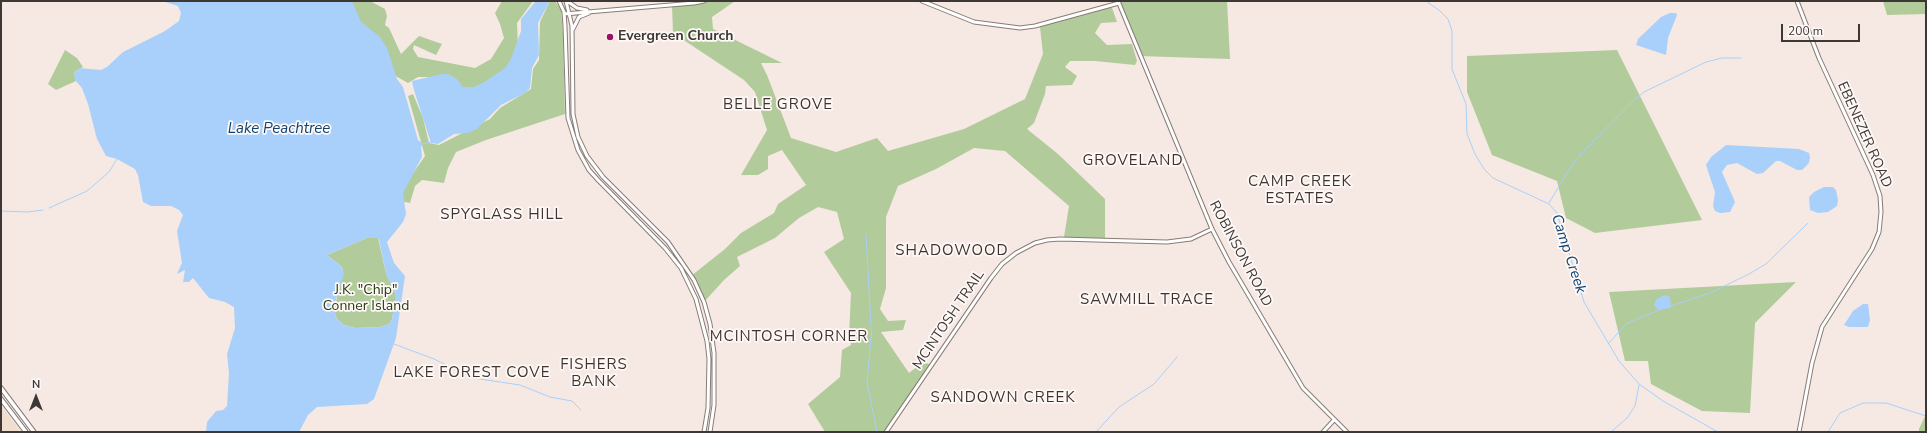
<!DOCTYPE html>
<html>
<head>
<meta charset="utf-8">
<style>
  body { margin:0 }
  #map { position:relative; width:1927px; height:433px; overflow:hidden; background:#f6e9e3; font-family:"Nunito Sans",sans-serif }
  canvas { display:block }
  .frame { position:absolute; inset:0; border:2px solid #3d3835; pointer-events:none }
  .north { position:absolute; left:16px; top:377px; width:40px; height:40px; -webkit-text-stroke:3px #fef8f6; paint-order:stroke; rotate:0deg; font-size:11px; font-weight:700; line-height:16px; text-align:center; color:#3d3835 }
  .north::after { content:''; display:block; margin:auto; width:14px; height:18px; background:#3d3835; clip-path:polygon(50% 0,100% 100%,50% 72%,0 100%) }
  .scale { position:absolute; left:1781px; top:24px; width:79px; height:18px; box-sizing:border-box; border:2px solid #3d3835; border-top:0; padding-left:5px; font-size:12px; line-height:14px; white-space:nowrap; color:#3d3835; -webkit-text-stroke:3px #fef8f6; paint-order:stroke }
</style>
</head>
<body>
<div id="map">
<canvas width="1927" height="433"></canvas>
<div class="frame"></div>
<div class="north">N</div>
<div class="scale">200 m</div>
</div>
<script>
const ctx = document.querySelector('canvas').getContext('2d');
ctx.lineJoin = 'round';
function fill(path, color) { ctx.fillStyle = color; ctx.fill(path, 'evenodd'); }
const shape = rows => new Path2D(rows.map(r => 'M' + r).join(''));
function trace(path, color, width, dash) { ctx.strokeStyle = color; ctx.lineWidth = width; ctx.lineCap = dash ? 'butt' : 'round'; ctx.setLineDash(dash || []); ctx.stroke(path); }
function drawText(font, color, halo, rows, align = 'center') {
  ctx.font = font + ' "Nunito Sans",sans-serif'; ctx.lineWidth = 3.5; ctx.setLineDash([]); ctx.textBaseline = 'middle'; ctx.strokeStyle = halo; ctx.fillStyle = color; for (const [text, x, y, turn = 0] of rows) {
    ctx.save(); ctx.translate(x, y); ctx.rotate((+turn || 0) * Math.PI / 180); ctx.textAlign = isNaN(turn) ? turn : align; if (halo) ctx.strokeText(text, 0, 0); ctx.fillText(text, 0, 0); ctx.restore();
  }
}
const industrial = shape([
  [1,405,21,432,1,432]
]);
const green = shape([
  [348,1,370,1,385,9,387,16,385,25,389,28,401,54,419,36,442,44,436,55,414,45,413,49,418,57,475,68,491,59,504,38,500,24,495,13,502,1,533,1,517,23,518,46,512,70,468,90,444,77,418,77,408,83,392,74],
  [550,1,555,1,561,10,563,33,565,114,486,140,456,152,448,168,444,183,422,180,415,186,410,203,400,201,407,182,425,156,408,96,413,94,423,118,429,143,439,145,490,119,500,108,531,89,533,69,539,60,540,22],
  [695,1,735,1,712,17,713,29,782,63,761,63,767,75,791,138,836,152,877,138,888,151,964,129,1025,99,1043,54,1040,27,1111,5,1117,22,1101,23,1095,33,1107,45,1132,44,1137,61,1135,65,1095,61,1070,61,1065,67,1077,76,1072,85,1046,86,1045,94,1034,123,1027,129,1058,154,1105,199,1105,241,1064,237,1069,206,1005,151,974,148,936,169,898,186,886,217,886,288,880,309,888,321,906,320,903,330,881,332,909,373,923,362,932,365,887,432,825,432,808,404,840,377,842,350,851,345,849,336,851,293,824,252,844,239,837,212,818,207,799,218,775,238,737,257,740,266,724,280,704,302,691,276,725,249,741,233,774,213,778,204,806,185,782,150,768,156,768,169,758,175,741,175,767,130,755,92,744,80,673,33,672,6],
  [1117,1,1227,1,1230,59,1139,56],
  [1883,1,1926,1,1926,14,1887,15],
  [65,50,77,58,83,67,76,71,74,74,76,81,56,90,48,84],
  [1617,50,1702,220,1595,233,1566,218,1557,181,1492,155,1467,92,1467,56],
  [367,238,378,238,386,273,395,293,395,300,392,320,389,324,380,327,355,328,344,325,337,319,334,311,343,270,341,266,327,255],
  [1796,282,1755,323,1750,413,1702,411,1651,384,1648,361,1625,361,1609,292],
  [1926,414,1926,432,1919,432,1919,429]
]);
const water = shape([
  [162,1,352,1,361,22,379,36,387,48,397,79,403,87,418,140,422,143,423,145,421,146,422,157,403,193,406,214,403,222,387,242,394,263,405,276,396,338,374,399,367,404,317,407,308,415,299,432,206,432,207,422,216,411,223,410,227,406,229,373,227,354,235,328,234,307,225,302,209,298,193,278,189,282,183,282,185,270,177,274,182,263,177,231,183,215,179,210,171,206,151,206,143,202,138,175,135,169,117,159,106,156,97,139,88,104,82,88,76,81,74,74,79,68,101,70,107,67,123,52,165,31,179,21,181,13,178,6],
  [367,238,378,238,379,240,386,273,395,293,395,300,392,320,389,324,380,327,355,328,344,325,337,319,334,311,335,303,344,273,341,266,327,255],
  [536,1,550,1,538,23,539,55,532,68,530,88,525,93,501,105,477,129,468,133,454,134,438,144,431,143,414,90,412,81,442,74,448,74,457,79,463,87,474,87,483,83,505,68,511,59,521,31,521,19],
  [1670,13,1676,13,1677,15,1668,38,1666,55,1636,45,1638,39,1661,17],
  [1726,145,1799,149,1809,153,1810,157,1809,163,1802,170,1797,170,1780,161,1776,161,1763,173,1757,174,1737,163,1727,165,1722,172,1735,202,1730,212,1720,213,1715,211,1713,206,1715,192,1706,165,1711,157],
  [1824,187,1833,187,1836,190,1838,200,1837,206,1828,212,1818,213,1810,210,1809,197,1814,192],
  [1664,295,1670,297,1671,308,1658,310,1654,305,1656,300],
  [1863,304,1868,304,1870,320,1868,327,1849,327,1844,325,1853,311]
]);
const stream = shape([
  [1426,1,1440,11,1448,19,1452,31,1452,69,1466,104,1467,134,1475,154,1484,169,1493,178,1549,204,1557,213,1584,302,1619,361,1639,384,1663,401,1718,432],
  [422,144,431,142],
  [1549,203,1568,171,1581,154,1631,103,1644,92,1706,62,1722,58,1741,58],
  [49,208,87,191,109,172,117,159],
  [1,211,28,212,43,210],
  [866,234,871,326],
  [1671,306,1710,293,1749,274,1766,264,1808,223],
  [872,328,867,382,877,432],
  [394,344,434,359,473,378,520,385,550,397,572,401,581,410],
  [1608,344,1626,324,1659,310],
  [1096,432,1119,407,1154,384,1177,357],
  [1611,432,1627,418,1635,406,1639,385],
  [1828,432,1840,413,1863,403,1886,403,1926,416]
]);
const secondary = shape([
  [559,1,564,12,565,26,568,118,578,150,589,170,598,180,665,248,681,268,696,299,707,341,709,359,708,408,704,432],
  [566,1,572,26,573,114,578,137,587,156,603,177,668,242,694,280,704,302,710,324,714,353,714,405,710,432],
  [567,1,577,8,587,10],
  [922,1,974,22,1020,28,1035,26,1119,3],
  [1118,1,1212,229,1229,262,1303,388,1347,432],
  [1797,1,1819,58,1873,175,1880,196,1881,212,1879,232,1872,249,1822,327,1812,363,1799,432],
  [564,14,694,3,704,1],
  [573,29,579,17,589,13],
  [886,432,991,278,1002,264,1016,253,1035,243,1047,240,1060,239,1167,242,1191,239,1212,229],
  [1323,432,1334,420]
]);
const primary = shape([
  [1,388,34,432],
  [1,399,26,432]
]);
const markers = [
  [610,37,4,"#991265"]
];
const poiNames = [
  ["Evergreen Church",618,37]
];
const streetNames = [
  ["EBENEZER ROAD",1864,135,66],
  ["ROBINSON ROAD",1240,254,62],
  ["MCINTOSH TRAIL",949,320,-56]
];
const parkNames = [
  ["J.K. \"Chip\"",366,291],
  ["Conner Island",366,307]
];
const neighbourhoodNames = [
  ["BELLE GROVE",778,105],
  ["GROVELAND",1133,161],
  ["CAMP CREEK",1300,182],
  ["ESTATES",1300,199],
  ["SPYGLASS HILL",502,215],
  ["SHADOWOOD",952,251],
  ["SAWMILL TRACE",1147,300],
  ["MCINTOSH CORNER",789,337],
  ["FISHERS",594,365],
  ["BANK",594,382],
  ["LAKE FOREST COVE",472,373],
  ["SANDOWN CREEK",1003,398]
];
const waterNames = [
  ["Lake Peachtree",279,129],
  ["Camp Creek",1568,254,72]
];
fill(industrial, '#f2decf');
fill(green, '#b1cb9b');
fill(water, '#a8d0fa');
trace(stream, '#a8d0fa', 1);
trace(secondary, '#887c77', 5);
trace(primary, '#887c77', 5.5);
trace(secondary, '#fff', 3);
trace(primary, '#fff', 3.5);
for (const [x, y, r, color] of markers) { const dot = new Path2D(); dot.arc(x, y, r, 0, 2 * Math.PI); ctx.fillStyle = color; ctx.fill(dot); trace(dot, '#fef8f6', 1.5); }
drawText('bold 14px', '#3d3835', '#fef8f6', poiNames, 'left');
drawText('14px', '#3d3835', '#fef8f6', streetNames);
drawText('14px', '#283d11', '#fef8f6', parkNames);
ctx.letterSpacing = '1px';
drawText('15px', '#3e342f', '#fef8f6', neighbourhoodNames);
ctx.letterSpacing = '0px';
drawText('italic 15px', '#0d4272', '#fef8f6', waterNames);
</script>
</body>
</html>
